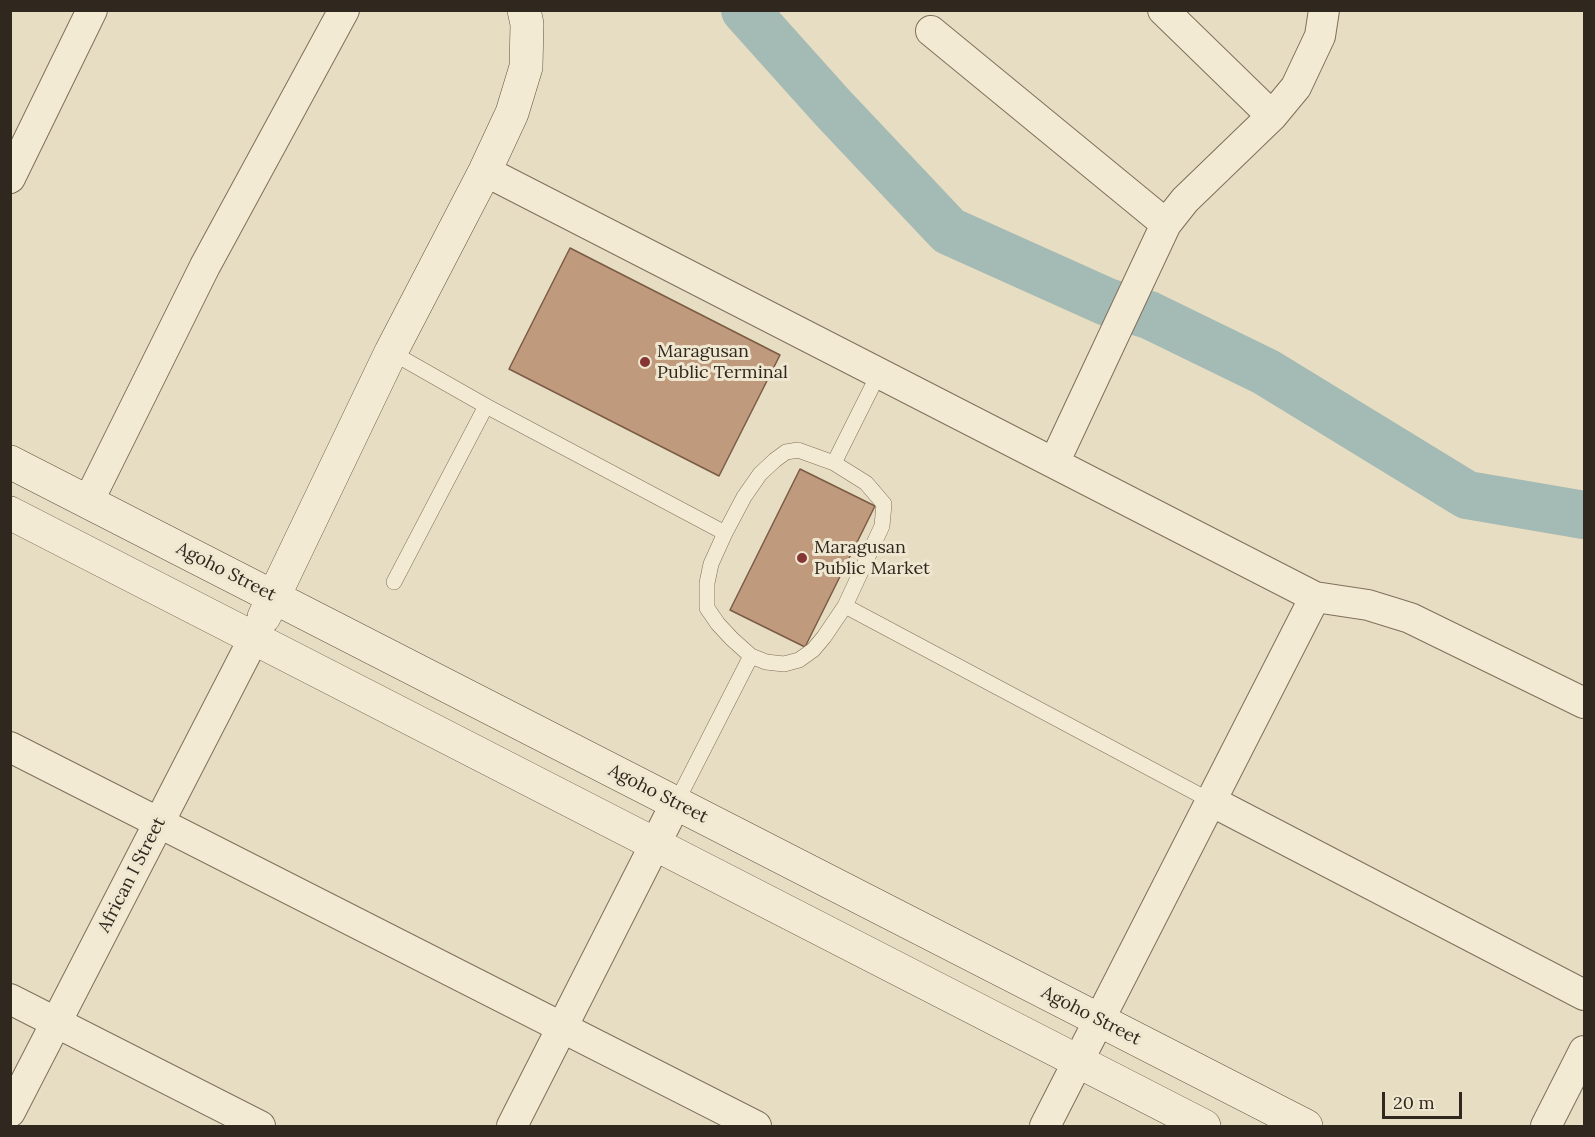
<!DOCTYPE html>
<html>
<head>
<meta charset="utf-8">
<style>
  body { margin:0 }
  #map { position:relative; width:1595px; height:1137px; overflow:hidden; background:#e7ddc2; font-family:Lora,serif }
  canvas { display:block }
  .frame { position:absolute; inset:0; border:12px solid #30271e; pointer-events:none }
  .scale { position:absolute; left:1382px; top:1092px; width:80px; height:27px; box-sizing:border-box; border:3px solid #30271e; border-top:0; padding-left:8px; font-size:18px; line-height:21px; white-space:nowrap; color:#30271e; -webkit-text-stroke:4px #f0e7d1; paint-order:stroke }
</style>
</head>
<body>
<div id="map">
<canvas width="1595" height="1137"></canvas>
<div class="frame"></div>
<div class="scale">20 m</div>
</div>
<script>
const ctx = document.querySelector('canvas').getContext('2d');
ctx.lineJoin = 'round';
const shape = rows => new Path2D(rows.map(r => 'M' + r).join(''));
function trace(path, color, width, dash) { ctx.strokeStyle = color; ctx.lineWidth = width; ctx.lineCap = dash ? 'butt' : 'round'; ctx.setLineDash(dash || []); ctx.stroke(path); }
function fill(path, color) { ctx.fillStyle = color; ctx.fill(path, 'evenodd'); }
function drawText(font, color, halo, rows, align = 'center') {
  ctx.font = font + ' Lora,serif'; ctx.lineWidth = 6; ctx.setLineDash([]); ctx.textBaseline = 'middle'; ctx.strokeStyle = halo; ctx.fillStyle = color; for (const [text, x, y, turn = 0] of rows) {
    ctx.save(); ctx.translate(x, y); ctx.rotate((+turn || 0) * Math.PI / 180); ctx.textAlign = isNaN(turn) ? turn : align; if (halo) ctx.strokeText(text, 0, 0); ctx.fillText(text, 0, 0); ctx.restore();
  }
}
const river = shape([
  [745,10,832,107,949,231,1107,302,1149,315,1266,372,1467,495,1584,515]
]);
const building = shape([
  [570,248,780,355,719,476,509,369,570,248],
  [800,469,875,506,805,647,730,610,800,469]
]);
const lane = shape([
  [391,352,486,406,725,533],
  [798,450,834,463,866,483,884,504,882,526,845,606,824,637,813,650,799,660,784,664,766,662,751,656,732,639,718,624,707,608,707,583,711,564,725,533,744,497,760,474,775,460,786,452,798,450],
  [834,463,879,373],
  [394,582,486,406],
  [845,606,1211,801],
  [676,803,751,656]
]);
const street = shape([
  [1163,10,1272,116],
  [931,31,1166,224],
  [485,171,1315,597,1368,605,1410,618,1584,703],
  [10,178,92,10],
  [1054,463,1166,224,1185,200,1272,116,1296,87,1320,36,1324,10],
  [88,502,205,266,344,10],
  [10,747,756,1126],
  [1211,801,1584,995],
  [10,999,260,1126],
  [10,1112,254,638],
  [512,1126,676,803],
  [1045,1126,1315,597],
  [1546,1126,1584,1051]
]);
const secondary = shape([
  [10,462,1306,1126],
  [10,513,1204,1126],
  [264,617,391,352,485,171,512,113,526,67,527,24,524,10]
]);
const markers = [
  [645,362,6,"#853534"],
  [802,558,6,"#853534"]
];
const poiNames = [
  ["Maragusan",657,352],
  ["Public Terminal",657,373],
  ["Maragusan",814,548],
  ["Public Market",814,569]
];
const streetNames = [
  ["Agoho Street",226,572,27],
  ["Agoho Street",658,794,27],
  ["African I Street",132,875,-63],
  ["Agoho Street",1091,1016,27]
];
trace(river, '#a4bab4', 48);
fill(building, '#c09a7d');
trace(building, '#7a5b45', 1.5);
trace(lane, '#7f6f5c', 16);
trace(street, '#7f6f5c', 32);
trace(secondary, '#60503f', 34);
trace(lane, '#f3ead4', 15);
trace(street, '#f3ead4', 30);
trace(secondary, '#f3ead4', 33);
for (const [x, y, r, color] of markers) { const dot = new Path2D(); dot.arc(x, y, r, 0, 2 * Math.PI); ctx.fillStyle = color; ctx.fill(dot); trace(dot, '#f0e7d1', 2); }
drawText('18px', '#30271e', '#f0e7d1', poiNames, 'left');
drawText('18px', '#30271e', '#f0e7d1', streetNames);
</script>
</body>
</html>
